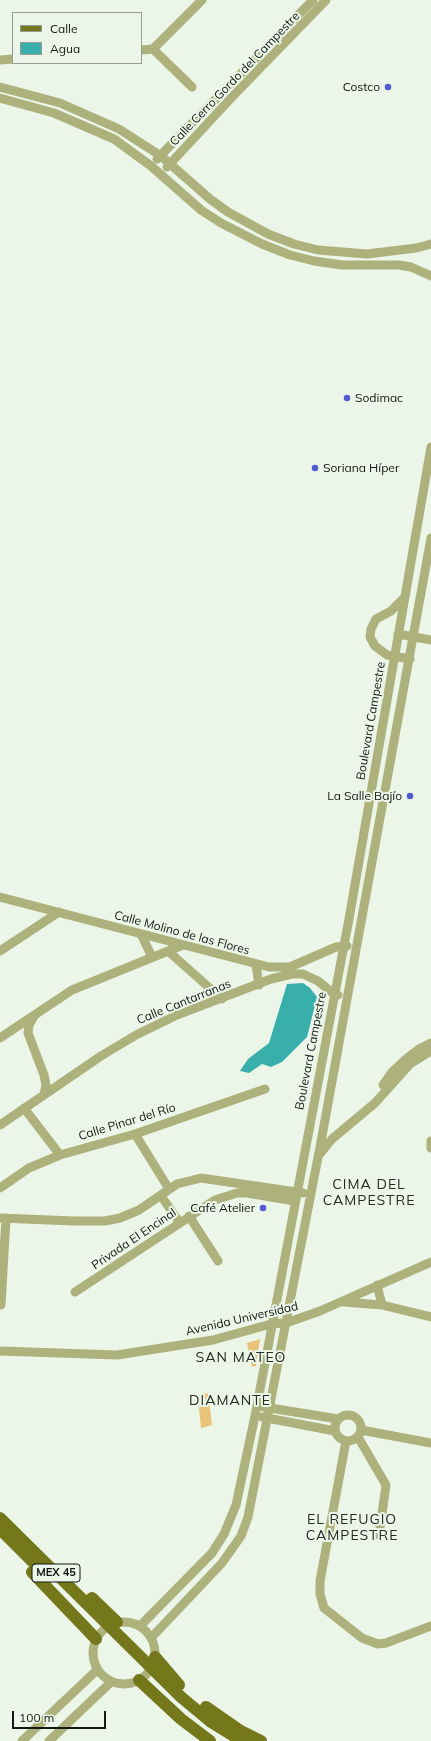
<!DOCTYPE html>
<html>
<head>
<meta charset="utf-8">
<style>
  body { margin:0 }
  #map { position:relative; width:431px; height:1741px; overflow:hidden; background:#ebf5e8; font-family:Mulish,sans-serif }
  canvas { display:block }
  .legend { position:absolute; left:12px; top:12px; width:130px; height:52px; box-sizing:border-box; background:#ebf5e8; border:1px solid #959c93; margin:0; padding:5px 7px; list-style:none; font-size:12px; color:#141713 }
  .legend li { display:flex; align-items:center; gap:8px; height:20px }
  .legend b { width:20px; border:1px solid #959c93 }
  .scale { position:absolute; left:12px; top:1711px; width:94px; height:18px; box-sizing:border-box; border:2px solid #141713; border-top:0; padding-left:5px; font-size:12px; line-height:14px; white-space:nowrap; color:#141713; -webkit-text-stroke:3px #ebf5e8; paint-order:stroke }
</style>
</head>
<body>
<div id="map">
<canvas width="431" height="1741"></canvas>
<ul class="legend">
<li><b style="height:5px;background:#75771b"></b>Calle</li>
<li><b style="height:11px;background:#39afac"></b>Agua</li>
</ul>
<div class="scale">100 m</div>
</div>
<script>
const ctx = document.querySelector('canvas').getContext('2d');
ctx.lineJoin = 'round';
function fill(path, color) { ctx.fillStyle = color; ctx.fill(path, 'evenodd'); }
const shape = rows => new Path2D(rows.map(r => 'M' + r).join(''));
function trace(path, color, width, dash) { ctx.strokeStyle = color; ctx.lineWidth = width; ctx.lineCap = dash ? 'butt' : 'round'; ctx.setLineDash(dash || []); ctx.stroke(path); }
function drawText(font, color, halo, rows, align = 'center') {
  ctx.font = font + ' Mulish,sans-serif'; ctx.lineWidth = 4; ctx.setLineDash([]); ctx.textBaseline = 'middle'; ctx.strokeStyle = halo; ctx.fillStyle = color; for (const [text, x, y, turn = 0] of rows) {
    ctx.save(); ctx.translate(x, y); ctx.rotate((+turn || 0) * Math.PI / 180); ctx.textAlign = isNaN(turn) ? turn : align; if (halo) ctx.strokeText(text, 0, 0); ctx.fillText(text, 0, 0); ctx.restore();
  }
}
const green = shape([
  [260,1339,256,1366,252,1367,247,1343],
  [208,1393,212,1425,201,1428,199,1408,204,1402,202,1394]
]);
const water = shape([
  [303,983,310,988,317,997,307,1037,282,1062,271,1067,262,1064,249,1073,240,1071,248,1059,269,1043,287,984]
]);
const minor = shape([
  [153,49,202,0],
  [141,50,153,49,192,87],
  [0,60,13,59],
  [0,87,60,103,119,129,161,156,210,199,228,212,268,234,294,244,318,250,367,254,416,248,431,244],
  [0,98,54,113,114,139,151,166,201,210,221,223,262,244,290,255,314,261,342,265,399,265,411,267,431,276],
  [157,159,313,0],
  [167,167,234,95,326,0],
  [404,598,391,611,376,619,371,629,370,637,375,646,387,655,410,659],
  [398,634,431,640],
  [0,897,269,967,290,967,336,947,347,946],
  [141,934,152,957],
  [0,951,59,912],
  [168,951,222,999],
  [256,965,259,985],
  [34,1016,29,1025,28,1033,44,1075,46,1085,44,1095],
  [0,1038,72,990,183,945],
  [383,1085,392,1072,406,1059,419,1049,431,1043],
  [24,1108,60,1155],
  [0,1125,101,1056,136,1035,177,1015,271,979,292,974,303,974,318,981,334,994,338,995],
  [135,1134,169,1189],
  [431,1141,431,1148],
  [319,1155,332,1139,375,1103,410,1064,431,1051],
  [0,1188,29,1168,60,1155,135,1134,265,1089],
  [161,1196,180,1223],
  [189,1216,218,1261],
  [0,1218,74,1221,105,1221,120,1218,139,1210,177,1184,201,1178,303,1193],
  [377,1285,382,1305],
  [75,1292,215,1200,237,1193,247,1193,295,1201],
  [344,1302,382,1305,431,1317],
  [1,1305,6,1218],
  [0,1351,117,1355,213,1340,271,1324,286,1323,320,1311,431,1262],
  [264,1407,338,1419],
  '335 1428a13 13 0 1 1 26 0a13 13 0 1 1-26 0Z',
  [262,1417,335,1431],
  [361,1430,431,1443],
  [358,1437,386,1485,379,1535],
  [346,1441,320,1581,320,1594,324,1608,362,1638,378,1644,386,1643,431,1626],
  '93 1653a31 31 0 1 1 62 0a31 31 0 1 1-62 0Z',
  [140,1626,212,1553,224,1534,236,1505,255,1416,349,919,431,447],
  [151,1638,222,1563,241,1536,248,1517,321,1142,431,538],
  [22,1741,97,1670],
  [49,1741,111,1682]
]);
const major = shape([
  [0,1518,181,1697,211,1722,242,1741],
  [0,1529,47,1576],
  [32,1572,96,1639],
  [92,1598,117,1622],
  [155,1657,179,1685],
  [139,1680,181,1719,210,1741],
  [206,1707,239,1730,261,1741]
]);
const markers = [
  [388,87,4,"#505bd1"],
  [347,398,4,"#505bd1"],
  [315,468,4,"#505bd1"],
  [410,796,4,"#505bd1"],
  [263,1208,4,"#505bd1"]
];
const shields = [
  [56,1573,48]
];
const shieldNames = [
  ["MEX 45",56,1573]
];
const streetNames = [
  ["Calle Cerro Gordo del Campestre",235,79,-46],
  ["Boulevard Campestre",371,721,-80],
  ["Calle Molino de las Flores",182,933,15],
  ["Calle Cantarranas",184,1002,-22],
  ["Boulevard Campestre",311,1051,-79],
  ["Calle Pinar del Río",127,1122,-17],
  ["Privada El Encinal",134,1239,-34],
  ["Avenida Universidad",242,1319,-13]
];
const poiNames = [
  ["Costco",380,87],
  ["Sodimac",355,398,"left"],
  ["Soriana Híper",323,468,"left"],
  ["La Salle Bajío",402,796],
  ["Café Atelier",255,1208]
];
const quarterNames = [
  ["CIMA DEL",369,1185],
  ["CAMPESTRE",369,1201],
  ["SAN MATEO",241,1358],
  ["DIAMANTE",230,1401],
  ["EL REFUGIO",352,1520],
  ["CAMPESTRE",352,1536]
];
fill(green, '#e8c379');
fill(water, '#39afac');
trace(minor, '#adb17b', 9);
trace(major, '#75771b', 12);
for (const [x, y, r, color] of markers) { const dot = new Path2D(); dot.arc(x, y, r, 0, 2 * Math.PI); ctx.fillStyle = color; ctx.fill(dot); trace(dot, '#ebf5e8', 1.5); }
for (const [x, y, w] of shields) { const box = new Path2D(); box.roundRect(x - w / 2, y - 9, w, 18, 3); ctx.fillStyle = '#ebf5e8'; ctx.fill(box); trace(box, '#141713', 1); }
drawText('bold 11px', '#141713', null, shieldNames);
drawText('12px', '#141713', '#ebf5e8', streetNames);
drawText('12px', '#141713', '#ebf5e8', poiNames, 'right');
ctx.letterSpacing = '1px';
drawText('14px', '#252c23', '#ebf5e8', quarterNames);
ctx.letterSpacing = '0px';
</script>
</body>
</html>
